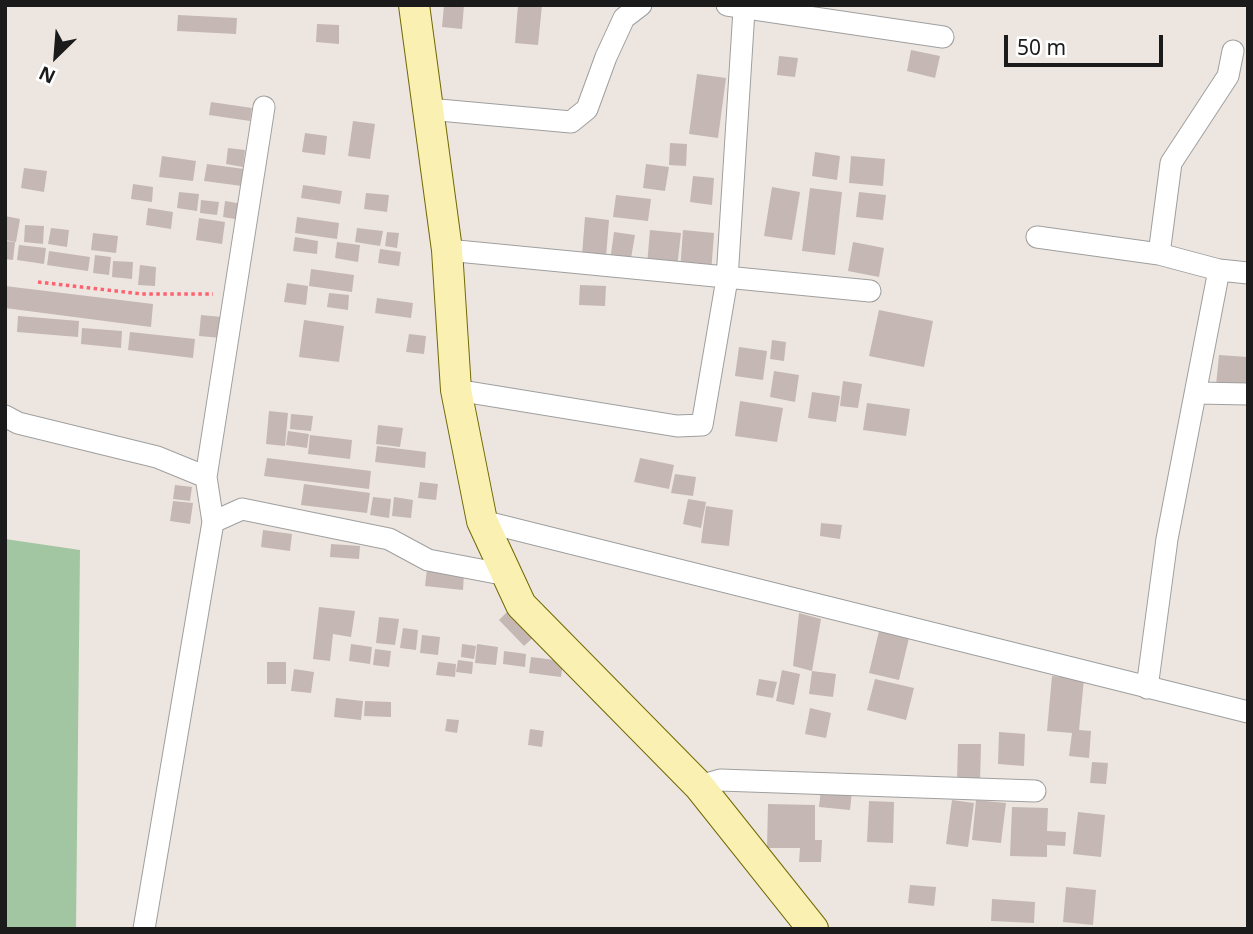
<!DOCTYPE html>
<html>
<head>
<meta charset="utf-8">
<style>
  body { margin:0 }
  #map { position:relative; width:1253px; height:934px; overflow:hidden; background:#ede6e0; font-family:"Noto Sans",sans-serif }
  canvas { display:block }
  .frame { position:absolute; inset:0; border:7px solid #1b1b1b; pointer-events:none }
  .north { position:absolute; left:21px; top:21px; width:70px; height:70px; -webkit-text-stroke:5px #fff; paint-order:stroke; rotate:205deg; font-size:19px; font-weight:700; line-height:28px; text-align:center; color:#1b1b1b }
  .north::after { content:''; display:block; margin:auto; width:24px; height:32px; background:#1b1b1b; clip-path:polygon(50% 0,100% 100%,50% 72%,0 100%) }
  .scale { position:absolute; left:1004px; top:35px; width:159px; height:32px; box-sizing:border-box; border:4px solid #1b1b1b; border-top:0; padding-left:9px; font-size:21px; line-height:24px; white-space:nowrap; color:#1b1b1b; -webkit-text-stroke:5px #fff; paint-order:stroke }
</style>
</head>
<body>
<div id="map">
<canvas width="1253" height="934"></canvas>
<div class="frame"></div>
<div class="north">N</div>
<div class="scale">50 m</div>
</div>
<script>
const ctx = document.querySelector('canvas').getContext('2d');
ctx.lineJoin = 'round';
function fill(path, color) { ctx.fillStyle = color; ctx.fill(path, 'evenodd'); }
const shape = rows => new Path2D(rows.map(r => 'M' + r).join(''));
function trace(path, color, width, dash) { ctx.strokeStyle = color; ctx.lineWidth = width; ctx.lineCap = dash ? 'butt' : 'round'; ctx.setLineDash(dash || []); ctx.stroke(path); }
const cemetery = shape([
  [5,539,80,550,76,929,5,929]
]);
const building = shape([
  [444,5,464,5,462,29,442,27],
  [518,5,542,5,538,45,515,43],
  [178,15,237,18,236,34,177,31],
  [317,24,339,25,339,44,316,42],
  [911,50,940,56,935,78,907,71],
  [779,56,798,58,795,77,777,75],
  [697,74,726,78,718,138,689,134],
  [211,102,252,108,250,121,209,115],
  [353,121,375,124,370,159,348,156],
  [305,133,327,136,325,155,302,152],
  [670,143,687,144,686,166,669,165],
  [228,148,245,150,243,167,226,164],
  [815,152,840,156,837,180,812,176],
  [162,156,196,161,193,181,159,177],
  [851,156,885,159,883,186,849,183],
  [207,164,244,169,242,186,204,181],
  [646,164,669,167,665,191,643,188],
  [24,168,47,171,44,192,21,188],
  [693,176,714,178,712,205,690,202],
  [133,184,153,187,152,202,131,199],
  [303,185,342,191,340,204,301,198],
  [772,187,800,192,792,240,764,236],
  [810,188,842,192,835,255,802,251],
  [179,192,199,194,197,211,177,208],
  [859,192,886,195,883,220,856,217],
  [366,193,389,195,387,212,364,209],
  [616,195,651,199,648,221,613,217],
  [201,200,219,202,217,215,200,213],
  [225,201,243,204,241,220,223,217],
  [148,208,173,212,171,229,146,225],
  [5,216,20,219,16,242,5,240],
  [297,217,339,223,337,239,295,233],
  [585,217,609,220,606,257,582,255],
  [199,218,225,222,222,244,196,240],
  [25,225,44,226,43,244,24,242],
  [51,228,69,230,67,247,48,244],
  [357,228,383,231,380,246,355,242],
  [650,230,681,233,677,268,647,265],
  [683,230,714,233,711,274,680,271],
  [387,232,399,233,397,248,385,246],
  [614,232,635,235,630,264,610,261],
  [93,233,118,236,116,253,91,250],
  [295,237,318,241,317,254,293,251],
  [5,241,15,242,13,260,5,259],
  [337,242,360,245,358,262,335,258],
  [853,242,884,248,879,277,848,271],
  [19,245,46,248,44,264,17,260],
  [380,249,401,252,399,266,378,263],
  [49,251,90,257,88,271,47,265],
  [95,255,111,257,109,275,93,273],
  [113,261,133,262,132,279,112,277],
  [140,265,156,267,155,286,138,285],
  [311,269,354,275,352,292,309,286],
  [287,283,308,286,306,305,284,302],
  [580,285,606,286,605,306,579,305],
  [5,286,153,304,151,327,5,308],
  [329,293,349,295,348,310,327,307],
  [377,298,413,303,411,318,375,313],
  [879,310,933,321,924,367,869,356],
  [201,315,222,317,221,338,199,336],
  [18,316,79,321,78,337,17,332],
  [304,320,344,326,339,362,299,357],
  [82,328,122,331,121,348,81,344],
  [130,332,195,339,193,358,128,350],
  [409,334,426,336,424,354,406,352],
  [772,340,786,342,784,361,770,359],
  [739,347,767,351,763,380,735,376],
  [1219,355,1248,357,1246,388,1216,385],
  [774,371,799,375,795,402,770,397],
  [843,381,862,384,858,408,840,406],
  [812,392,840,396,836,422,808,418],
  [740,401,783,408,777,442,735,436],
  [867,403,910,409,906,436,863,430],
  [269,411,288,413,285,446,266,444],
  [291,414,313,416,311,431,290,429],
  [378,425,403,428,400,447,376,444],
  [288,431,309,434,307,448,286,445],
  [310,435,352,440,350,459,308,454],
  [377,446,426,452,425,468,375,462],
  [267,458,371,471,369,489,264,476],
  [640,458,674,465,669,489,634,482],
  [675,474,696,477,693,496,671,493],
  [420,482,438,484,436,500,418,498],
  [304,484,370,493,367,513,301,505],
  [175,485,192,487,190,501,173,499],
  [373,497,391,499,389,518,370,515],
  [394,497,413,500,411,518,392,516],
  [688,499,706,502,701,528,683,524],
  [173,501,193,503,190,524,170,521],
  [706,506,733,510,729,546,701,543],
  [821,523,842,525,840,539,820,536],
  [263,530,292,534,290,551,261,547],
  [331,544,360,546,359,559,330,557],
  [427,569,464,573,463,590,425,586],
  [319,607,355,611,351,637,333,634,330,661,313,659],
  [511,608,537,634,524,646,499,620],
  [799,613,821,619,812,671,793,666],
  [379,617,399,619,395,645,376,643],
  [403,628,418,630,416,650,400,648],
  [879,631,909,638,899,680,869,673],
  [422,635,440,637,438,655,420,653],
  [351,644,372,647,370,664,349,661],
  [462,644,476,646,474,659,461,657],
  [477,644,498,647,496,665,475,663],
  [375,649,391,651,389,667,373,665],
  [504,651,526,654,525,667,503,664],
  [531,657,563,661,561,677,529,673],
  [458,660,473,662,472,674,456,672],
  [267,662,286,662,286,684,267,684],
  [438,662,456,664,455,677,436,675],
  [294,669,314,672,311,693,291,691],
  [782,670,800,674,794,705,776,701],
  [812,671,836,674,833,697,809,694],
  [1052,676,1084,679,1079,730,1091,731,1089,758,1069,756,1072,733,1047,731],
  [759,679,777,682,773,698,756,695],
  [875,679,914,688,906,720,867,710],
  [336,698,363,701,361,720,334,717],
  [365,701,391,702,391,717,364,716],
  [810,708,831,713,826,738,805,734],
  [447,719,459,720,457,733,445,731],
  [530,729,544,731,542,747,528,745],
  [999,732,1025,734,1024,766,998,764],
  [958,744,981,744,980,783,957,782],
  [1092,762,1108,763,1106,784,1090,783],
  [821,789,852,791,850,810,819,807],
  [952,800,974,803,968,847,946,844],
  [976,800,1006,803,1001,843,972,840],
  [869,801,894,802,893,843,867,842],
  [768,804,815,805,815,840,822,840,821,862,799,862,800,848,767,848],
  [1012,807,1048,808,1047,831,1066,832,1065,846,1047,845,1047,857,1010,856],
  [1078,812,1105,815,1101,857,1073,854],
  [910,885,936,887,934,906,908,903],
  [1066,887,1096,890,1093,925,1063,922],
  [992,899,1035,902,1034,923,991,921]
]);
const path = shape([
  [38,282,142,294,213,294]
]);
const street = shape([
  [727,5,943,37],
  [428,109,571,122,587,109,606,57,624,18,641,5],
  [1037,237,1159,254,1219,270,1248,273],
  [447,250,870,291],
  [1159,254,1171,163,1228,76,1233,51],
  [456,390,677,426,702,425,727,279,744,10],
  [1197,393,1248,394],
  [5,416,18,423,157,457,206,477],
  [482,521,1248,712],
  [213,522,242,509,389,539,428,560,507,575],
  [1147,688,1167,539,1219,270],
  [699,786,720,780,1035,791],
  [144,929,213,522,206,477,264,107]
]);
const secondary = shape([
  [414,5,447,250,456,390,482,521,521,605,699,786,813,929]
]);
fill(cemetery, '#a2c6a1');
fill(building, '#c5b7b4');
trace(street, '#9f9f9f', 23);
trace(secondary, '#716903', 32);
trace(path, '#fc626f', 3.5, [3.5, 3.5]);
trace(street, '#fff', 21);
trace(secondary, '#faf0b1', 30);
</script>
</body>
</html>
